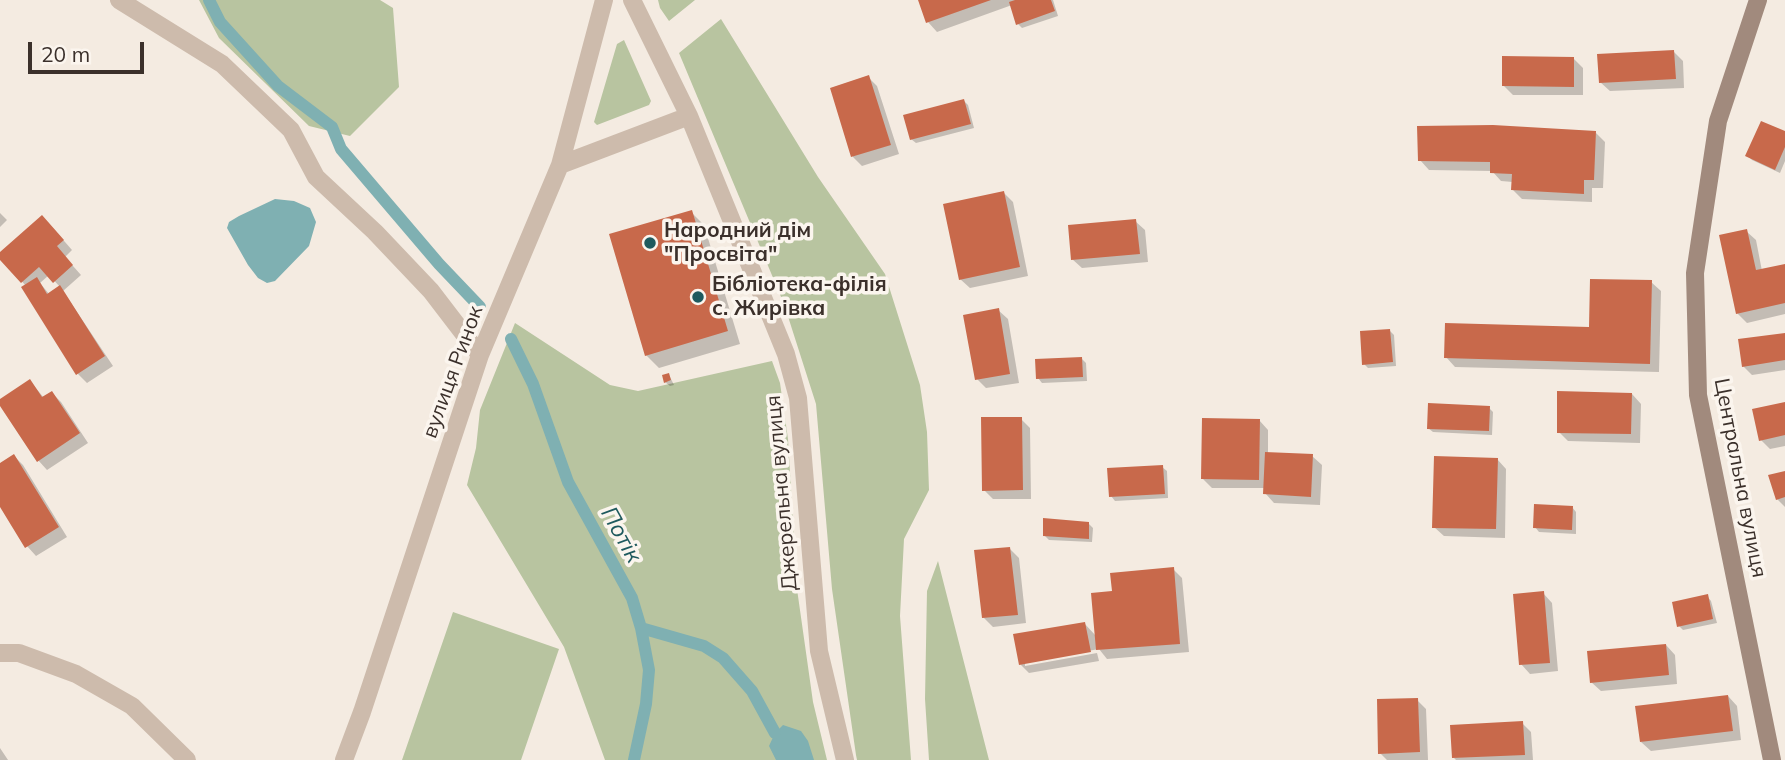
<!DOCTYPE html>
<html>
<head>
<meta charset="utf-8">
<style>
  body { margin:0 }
  #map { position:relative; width:1785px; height:760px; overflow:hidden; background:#f4ebe1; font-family:Mulish,sans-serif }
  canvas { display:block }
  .scale { position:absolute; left:28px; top:42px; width:116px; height:32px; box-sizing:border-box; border:4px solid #3b302b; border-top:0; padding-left:9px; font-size:21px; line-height:24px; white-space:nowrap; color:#3b302b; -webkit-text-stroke:5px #fbf5ee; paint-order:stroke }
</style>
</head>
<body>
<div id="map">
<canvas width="1785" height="760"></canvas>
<div class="scale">20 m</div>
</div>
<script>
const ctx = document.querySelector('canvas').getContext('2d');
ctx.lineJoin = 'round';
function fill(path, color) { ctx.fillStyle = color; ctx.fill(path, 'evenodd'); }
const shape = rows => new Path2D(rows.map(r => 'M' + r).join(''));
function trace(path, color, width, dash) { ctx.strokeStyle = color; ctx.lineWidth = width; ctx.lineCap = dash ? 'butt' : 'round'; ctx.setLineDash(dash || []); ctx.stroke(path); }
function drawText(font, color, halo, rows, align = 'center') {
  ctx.font = font + ' Mulish,sans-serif'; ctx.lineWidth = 7; ctx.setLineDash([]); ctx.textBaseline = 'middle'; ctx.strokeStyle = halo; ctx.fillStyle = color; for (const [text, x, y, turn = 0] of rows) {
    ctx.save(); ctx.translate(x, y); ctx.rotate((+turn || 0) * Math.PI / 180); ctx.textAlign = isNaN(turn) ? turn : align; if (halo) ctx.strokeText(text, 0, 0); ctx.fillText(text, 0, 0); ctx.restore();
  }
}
const green = shape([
  [199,0,380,0,393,8,399,87,350,136,309,126,219,38],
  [658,0,695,0,669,21,660,8],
  [721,19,818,177,885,274,920,385,927,432,929,490,904,539,900,616,911,760,857,760,856,755,832,589,816,404,784,304,679,53],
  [624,40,651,101,649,105,597,125,594,122,617,44],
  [515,323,610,385,638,391,772,361,780,383,788,439,797,589,813,702,827,760,605,760,564,647,467,485,476,448,480,410],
  [938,561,989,760,929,760,925,699,927,591],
  [453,612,559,649,521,760,402,760]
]);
const water = shape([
  [275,199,294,201,310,208,316,222,309,246,275,281,267,283,258,278,248,265,227,228,229,222,239,216],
  [783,725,801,731,808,741,814,760,776,760,769,746,775,733]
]);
const shadow = shape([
  [920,0,1053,0,1058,16,1022,28,1018,24,1012,5,937,32,928,22],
  [1674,52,1683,61,1684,88,1610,91,1600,82],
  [1573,58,1583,68,1583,95,1513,95,1503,85],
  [868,77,877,86,899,154,862,166,853,157,832,89],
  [964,101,968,105,974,128,916,143,911,139],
  [1596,133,1605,142,1603,188,1592,188,1592,202,1522,199,1513,190,1513,182,1501,181,1492,171,1429,170,1420,160],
  [1785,133,1785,161,1780,173,1752,160,1748,156],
  [1004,193,1013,202,1028,276,970,288,960,279],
  [691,212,704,225,740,344,659,368,646,355],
  [0,213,7,220,0,227],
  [1135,221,1145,230,1148,262,1082,268,1072,259],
  [51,226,72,250,65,257,81,275,63,291,113,366,87,383,78,374,26,286,0,257,0,255],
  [49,275,60,287,49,294,40,283],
  [1746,231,1756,240,1762,271,1785,267,1785,314,1747,323,1737,313],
  [1651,282,1661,291,1659,372,1455,367,1446,357,1591,328],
  [998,310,1008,319,1019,383,986,388,977,379],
  [1390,331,1394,335,1396,366,1368,368,1364,364],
  [1785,334,1785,370,1752,375,1743,366],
  [1082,359,1086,363,1087,381,1042,383,1038,378],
  [669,375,674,385,670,386,665,382],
  [30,381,44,398,52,393,61,402,88,443,47,470,38,460,0,403],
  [1632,394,1641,404,1640,443,1568,441,1559,432],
  [1785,404,1785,446,1770,449,1761,440],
  [1489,408,1493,412,1492,435,1433,432,1428,428],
  [1021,419,1030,428,1031,499,993,499,984,490],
  [1259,420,1268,430,1268,454,1312,456,1322,465,1320,505,1274,503,1265,493,1265,488,1212,488,1203,479],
  [14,456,23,465,67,537,36,556,27,546,0,503,0,465],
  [1497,459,1506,469,1505,538,1444,536,1434,527],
  [1162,467,1167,471,1168,498,1115,501,1111,496],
  [1785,472,1785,507,1777,499],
  [1572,507,1576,512,1576,534,1539,532,1535,527],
  [1088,523,1093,528,1092,542,1049,540,1044,535],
  [1010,549,1019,558,1026,623,993,627,983,617],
  [1173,569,1182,578,1189,652,1107,659,1099,649,1025,662,1025,666,1097,653,1099,661,1029,673,1020,664,1084,623,1096,636,1114,593],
  [1543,593,1552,603,1558,671,1530,674,1521,664],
  [1707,596,1711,601,1717,623,1683,630,1679,626],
  [1666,645,1675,655,1677,684,1601,691,1591,682],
  [1728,696,1737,706,1741,740,1651,751,1641,742],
  [1417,700,1426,709,1428,760,1387,760,1380,753],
  [1522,723,1531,732,1533,760,1456,760,1454,758],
  [0,748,8,760,0,760]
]);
const stream = shape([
  [209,0,220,22,278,86,332,127,341,149,439,264,480,307],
  [511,339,533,384,568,482,632,598,641,628,649,670,646,704,634,760],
  [641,628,704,646,723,658,752,691,775,733]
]);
const building = shape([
  [918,0,991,0,926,23],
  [1015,0,1051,0,1055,11,1016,25,1009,2],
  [1674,50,1676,79,1599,83,1597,54],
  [1502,56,1574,57,1574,87,1502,86],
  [869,75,891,145,851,157,830,88],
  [964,99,971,124,910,140,903,115],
  [1761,121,1785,131,1785,147,1775,170,1745,156],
  [1493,125,1596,131,1594,180,1584,180,1584,194,1511,190,1512,174,1490,173,1490,162,1418,161,1417,126],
  [1004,191,1020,267,959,280,943,204],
  [692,210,728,331,645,356,609,234],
  [42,215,64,240,57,246,73,265,53,283,39,267,21,283,0,260,0,252],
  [1136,219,1140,254,1071,260,1068,225],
  [1747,229,1756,270,1785,264,1785,303,1736,314,1719,235],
  [37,277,47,294,60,285,105,356,76,375,21,287],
  [1590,279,1652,280,1650,364,1444,358,1445,323,1589,327],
  [999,308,1010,374,975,380,963,315],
  [1390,329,1393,362,1362,365,1360,331],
  [1785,333,1785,360,1742,367,1738,339],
  [1082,357,1083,377,1036,379,1035,359],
  [669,373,671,380,664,383,662,375],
  [30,379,42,397,52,391,80,433,37,462,0,406,0,399],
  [1557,391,1632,393,1631,434,1557,433],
  [1785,402,1785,435,1759,441,1752,409],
  [1428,403,1490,406,1489,431,1427,429],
  [981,417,1022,417,1023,490,982,491],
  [1202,418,1260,419,1259,480,1201,479],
  [1265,452,1313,454,1311,497,1263,494],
  [14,454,59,527,25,548,0,507,0,463],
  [1434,456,1498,458,1496,529,1432,528],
  [1163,465,1165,494,1109,497,1107,468],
  [1785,471,1785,497,1776,500,1768,475],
  [1534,504,1573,506,1572,530,1533,528],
  [1043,518,1089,522,1089,539,1043,536],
  [1010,547,1018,615,982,618,974,550],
  [1174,567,1180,644,1096,650,1091,593,1112,591,1110,573],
  [1544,591,1550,663,1519,665,1513,594],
  [1708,594,1713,619,1677,627,1672,602],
  [1085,622,1091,652,1019,665,1013,634],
  [1666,644,1669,675,1590,683,1587,651],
  [1728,695,1733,731,1640,742,1635,706],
  [1418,698,1420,752,1378,754,1377,699],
  [1523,721,1525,755,1452,758,1450,725]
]);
const street = shape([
  [119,0,222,64,291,130,316,177,375,232,431,291,480,355],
  [632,0,689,116,786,354,798,398,819,651,845,760],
  [560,165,689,116],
  [0,653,19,653,76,674,132,706,187,760],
  [344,760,362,712,480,355,560,165,604,0]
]);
const secondary = shape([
  [1758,0,1718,121,1695,273,1698,395,1772,760]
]);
const markers = [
  [650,243,7,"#1f5a5e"],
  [698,297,7,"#1f5a5e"]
];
const poiNames = [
  ["Народний дім",664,231],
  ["\"Просвіта\"",664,255],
  ["Бібліотека-філія",712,285],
  ["с. Жирівка",712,309]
];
const streetNames = [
  ["вулиця Ринок",453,372,-70],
  ["Центральна вулиця",1740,478,79],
  ["Джерельна вулиця",782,493,-95]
];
const waterNames = [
  ["Потік",621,535,61]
];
fill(green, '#b8c4a0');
fill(water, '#7fb0b2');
fill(shadow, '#0003');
trace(stream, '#7fb0b2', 12);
fill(building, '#c8694b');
trace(street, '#cdbbac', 18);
trace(secondary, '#a18a7d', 18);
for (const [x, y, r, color] of markers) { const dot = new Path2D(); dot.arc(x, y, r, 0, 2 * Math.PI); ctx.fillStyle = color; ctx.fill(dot); trace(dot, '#fbf5ee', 2.5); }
drawText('bold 21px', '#3b302b', '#fbf5ee', poiNames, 'left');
drawText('21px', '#3b302b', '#fbf5ee', streetNames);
drawText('italic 23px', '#1f5a5e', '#fbf5ee', waterNames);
</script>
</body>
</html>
